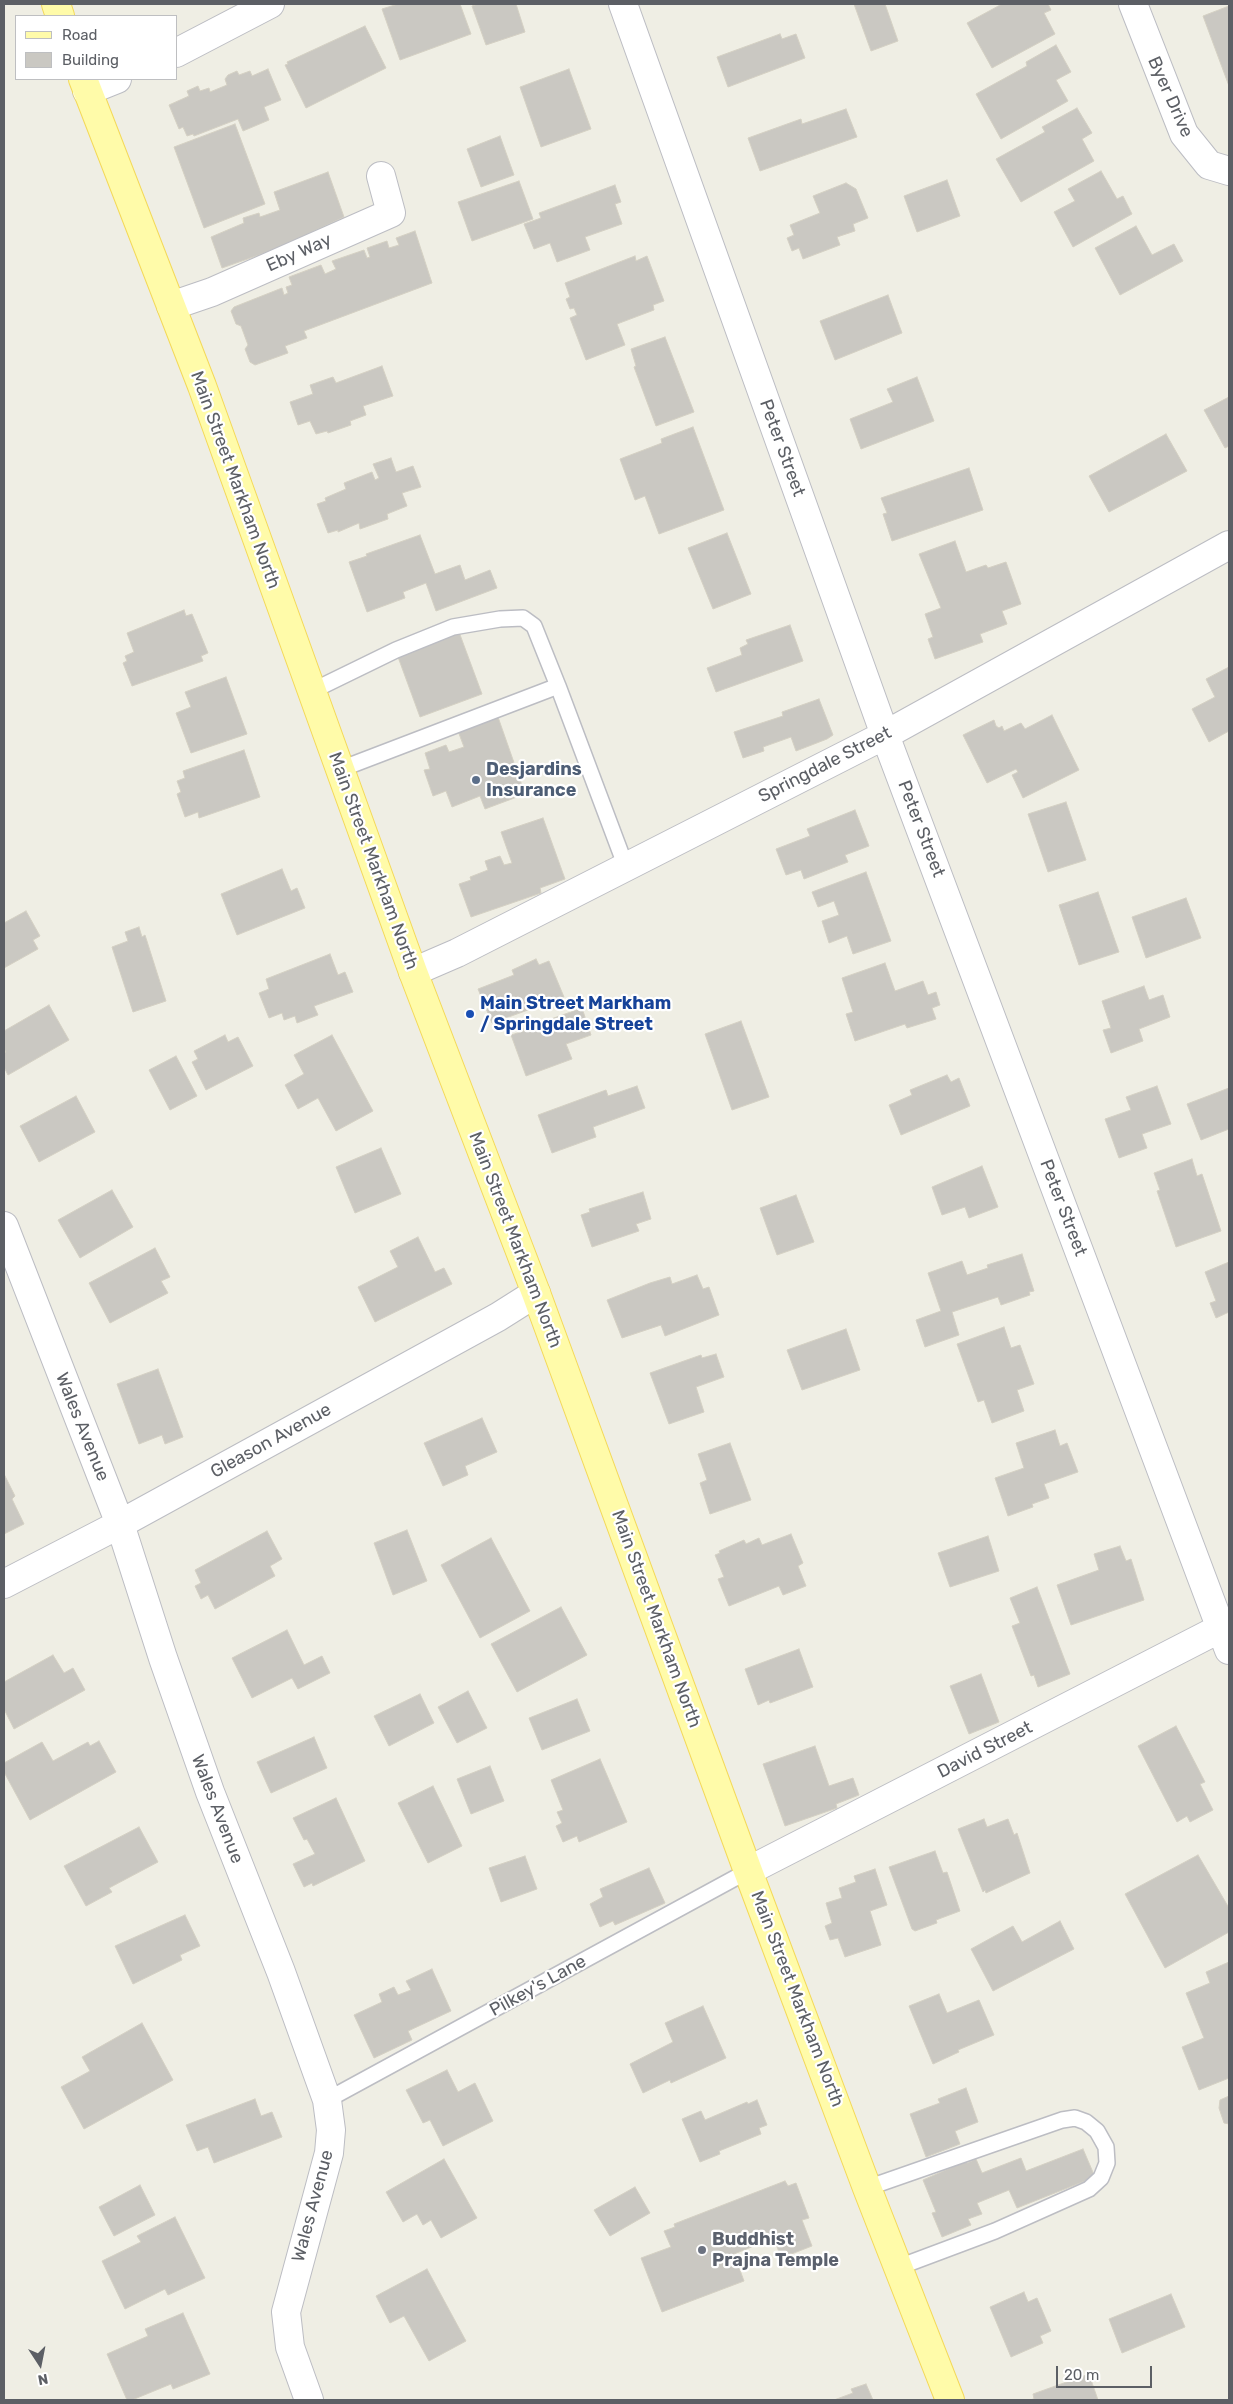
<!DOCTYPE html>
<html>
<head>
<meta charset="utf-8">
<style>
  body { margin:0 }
  #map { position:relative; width:1233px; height:2404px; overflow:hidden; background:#efeee4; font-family:Rubik,sans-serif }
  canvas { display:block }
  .frame { position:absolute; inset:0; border:5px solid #5c5f65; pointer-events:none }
  .legend { position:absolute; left:15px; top:15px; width:162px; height:65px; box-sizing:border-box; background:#fff; border:1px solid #bebfc1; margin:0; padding:6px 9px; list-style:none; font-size:15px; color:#5c5f65 }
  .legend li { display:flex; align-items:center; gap:10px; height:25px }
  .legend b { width:25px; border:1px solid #bebfc1 }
  .north { position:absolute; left:15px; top:2339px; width:50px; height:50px; -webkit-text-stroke:4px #fff; paint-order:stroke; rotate:169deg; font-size:14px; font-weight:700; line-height:20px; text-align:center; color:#5c5f65 }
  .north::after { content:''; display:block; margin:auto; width:18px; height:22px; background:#5c5f65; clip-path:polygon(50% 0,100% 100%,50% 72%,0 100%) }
  .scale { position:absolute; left:1056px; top:2366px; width:96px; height:22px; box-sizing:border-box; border:2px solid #5c5f65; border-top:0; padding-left:6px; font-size:15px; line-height:18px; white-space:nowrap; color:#5c5f65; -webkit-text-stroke:4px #fff; paint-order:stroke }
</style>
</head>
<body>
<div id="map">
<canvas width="1233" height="2404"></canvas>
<div class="frame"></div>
<ul class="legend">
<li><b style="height:6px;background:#fffba9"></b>Road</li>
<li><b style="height:14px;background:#cac8c2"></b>Building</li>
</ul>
<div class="north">N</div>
<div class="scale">20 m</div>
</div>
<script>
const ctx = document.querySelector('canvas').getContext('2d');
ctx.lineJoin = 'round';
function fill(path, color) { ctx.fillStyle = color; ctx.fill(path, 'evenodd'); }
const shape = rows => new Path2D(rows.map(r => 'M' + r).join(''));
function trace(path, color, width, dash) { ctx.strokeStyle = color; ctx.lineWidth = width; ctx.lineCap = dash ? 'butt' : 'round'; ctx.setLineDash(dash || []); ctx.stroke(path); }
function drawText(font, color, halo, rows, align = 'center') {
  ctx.font = font + ' Rubik,sans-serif'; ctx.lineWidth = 4.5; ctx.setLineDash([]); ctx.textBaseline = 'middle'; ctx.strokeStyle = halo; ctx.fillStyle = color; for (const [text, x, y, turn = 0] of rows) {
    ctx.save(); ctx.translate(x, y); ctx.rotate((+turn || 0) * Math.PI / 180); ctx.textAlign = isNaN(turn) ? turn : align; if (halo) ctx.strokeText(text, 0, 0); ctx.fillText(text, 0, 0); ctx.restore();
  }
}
const building = shape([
  [398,4,460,4,471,34,400,60,382,9,398,4],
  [478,4,516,4,525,32,486,45,472,6,478,4],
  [854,4,885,4,898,41,871,51,854,4],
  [1002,4,1048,4,1051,10,1044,13,1055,34,992,68,967,23,1002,4],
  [1229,6,1229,86,1203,16,1229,6],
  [365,26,386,68,306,108,285,65,288,64,287,62,365,26],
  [780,34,782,39,796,34,805,58,728,87,717,57,780,34],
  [1056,45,1071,72,1056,80,1068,101,1001,139,976,94,1027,66,1026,62,1056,45],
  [268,69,281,100,264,107,269,120,243,131,238,119,194,136,193,134,187,136,183,127,179,129,169,105,189,96,187,91,198,86,200,91,209,88,210,92,227,85,225,79,228,75,237,71,239,75,250,71,252,76,268,69],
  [569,69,591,129,541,147,520,87,569,69],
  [1077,108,1092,133,1082,139,1094,161,1021,202,996,159,1045,132,1042,127,1077,108],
  [846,109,857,137,760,171,748,138,801,119,802,124,846,109],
  [235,124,265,204,204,228,174,147,235,124],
  [500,136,514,175,481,187,467,149,500,136],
  [1101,171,1117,199,1123,196,1132,214,1073,247,1054,212,1075,201,1068,189,1101,171],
  [328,172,344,217,276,249,222,268,211,237,244,223,243,218,259,213,260,217,280,210,274,192,328,172],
  [947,180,960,216,917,232,904,196,947,180],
  [519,181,533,219,472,241,458,202,519,181],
  [846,183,856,189,868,218,853,224,855,231,837,237,840,245,803,259,799,248,792,251,787,238,794,235,790,225,820,213,813,196,846,183],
  [615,185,621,202,615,204,622,224,585,237,590,250,557,262,550,243,534,249,524,224,541,218,539,213,615,185],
  [1136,226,1152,255,1174,244,1183,261,1120,295,1095,248,1136,226],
  [415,231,432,283,304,331,307,338,285,346,288,353,255,365,250,362,245,349,248,345,241,326,236,324,231,311,234,307,282,288,284,295,288,293,286,287,292,285,289,277,321,265,325,274,336,269,332,261,364,250,367,258,370,257,367,248,387,241,389,248,399,245,396,238,415,231],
  [635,256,636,261,647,256,664,301,653,305,654,310,617,324,625,345,586,360,570,318,577,315,574,308,570,309,566,299,570,297,565,283,635,256],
  [888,295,902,333,835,360,820,321,888,295],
  [665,337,694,412,656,426,634,367,636,366,631,349,665,337],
  [382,366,393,396,363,406,366,415,350,421,351,425,328,433,327,431,316,434,310,421,298,425,290,402,313,394,310,385,333,377,336,383,382,366],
  [917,377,934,421,861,449,850,419,893,402,887,389,917,377],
  [1229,397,1229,446,1225,448,1204,410,1229,397],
  [693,427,724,510,659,534,645,496,635,500,620,459,662,443,661,439,693,427],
  [1166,434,1187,471,1109,512,1089,476,1166,434],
  [391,458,396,472,413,466,421,487,402,493,407,506,387,514,388,519,360,529,359,523,338,532,338,530,328,533,317,504,326,501,325,498,346,489,344,483,372,472,375,480,379,478,373,464,391,458],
  [969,468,983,510,892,541,883,514,887,513,881,498,969,468],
  [727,533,751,594,713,609,688,548,727,533],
  [420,535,435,574,460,565,465,580,490,570,497,588,436,611,426,583,403,592,405,598,367,612,349,562,367,556,366,554,420,535],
  [955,541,966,572,986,565,988,568,1006,562,1021,604,1002,611,1007,624,980,634,983,642,935,659,928,639,933,637,925,614,941,608,919,554,955,541],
  [184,610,186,616,192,614,208,653,201,656,203,661,132,686,123,663,127,661,125,656,134,652,127,633,184,610],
  [790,625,803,661,716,692,707,668,742,655,740,648,748,644,746,640,790,625],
  [459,632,482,694,420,717,398,657,459,632],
  [1229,667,1229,731,1209,742,1192,709,1215,697,1206,679,1229,667],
  [226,677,247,734,191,753,176,713,191,707,185,692,226,677],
  [819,699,833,735,827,739,796,751,791,737,763,747,764,751,743,758,734,732,783,716,782,712,819,699],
  [1052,715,1079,770,1023,798,1012,775,1018,772,1016,769,987,783,963,735,994,720,996,726,999,728,1002,726,1004,731,1021,723,1025,729,1052,715],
  [498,717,525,794,485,809,480,796,452,807,446,791,433,796,424,770,430,769,425,753,446,745,449,752,464,747,458,731,498,717],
  [244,750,260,797,199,818,198,812,185,817,177,794,181,792,177,781,185,778,183,771,244,750],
  [1066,802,1086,860,1048,872,1028,814,1066,802],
  [855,810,869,846,845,855,848,862,804,879,801,870,786,875,776,849,810,836,807,829,855,810],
  [543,818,565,879,540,888,541,893,471,917,459,884,471,880,470,877,488,870,485,861,500,856,504,865,512,863,501,832,543,818],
  [282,869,291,891,297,888,305,908,237,935,221,894,282,869],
  [866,872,891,941,853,954,847,936,829,943,822,921,839,915,834,901,818,907,812,892,866,872],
  [1098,892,1119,952,1079,965,1059,905,1098,892],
  [1186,898,1201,938,1146,958,1132,917,1186,898],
  [26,911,40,936,33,940,38,949,4,968,4,923,26,911],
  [139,927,142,937,145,935,166,1001,133,1012,112,947,128,941,125,932,139,927],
  [330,954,338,975,345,972,353,992,314,1006,318,1015,297,1023,295,1016,284,1020,282,1013,269,1018,259,993,269,989,266,979,330,954],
  [536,959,539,965,549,961,564,997,492,1023,478,989,514,975,512,970,536,959],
  [885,963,895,991,923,981,928,995,936,992,940,1005,932,1008,936,1019,907,1028,905,1024,855,1041,846,1014,853,1012,842,978,885,963],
  [1144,986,1149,1000,1163,995,1170,1017,1139,1029,1143,1041,1111,1053,1103,1030,1111,1028,1102,1001,1144,986],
  [49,1005,69,1040,8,1075,4,1067,4,1053,6,1052,4,1049,4,1031,49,1005],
  [582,1008,591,1035,566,1044,572,1059,526,1076,511,1035,524,1031,523,1029,582,1008],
  [741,1021,769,1097,732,1110,705,1034,741,1021],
  [225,1035,228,1042,238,1037,253,1066,206,1090,192,1062,198,1059,194,1051,225,1035],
  [332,1035,373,1111,336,1131,318,1098,298,1109,285,1085,304,1074,294,1055,332,1035],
  [176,1056,197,1096,170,1110,149,1070,176,1056],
  [947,1075,951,1082,959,1078,970,1106,901,1135,889,1105,912,1095,910,1090,947,1075],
  [637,1086,645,1108,593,1127,596,1137,552,1153,538,1115,606,1090,608,1096,637,1086],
  [1157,1086,1171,1124,1142,1134,1147,1148,1119,1158,1105,1119,1131,1110,1126,1097,1157,1086],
  [1229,1088,1229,1129,1201,1140,1187,1104,1229,1088],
  [76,1096,95,1132,39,1162,20,1126,76,1096],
  [381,1148,401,1194,355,1213,336,1167,381,1148],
  [1192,1159,1197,1176,1202,1174,1221,1231,1176,1247,1157,1191,1160,1190,1154,1173,1192,1159],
  [982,1166,998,1207,969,1218,965,1207,942,1215,932,1187,982,1166],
  [112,1190,133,1227,80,1258,58,1220,112,1190],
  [643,1192,651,1219,636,1224,639,1231,592,1247,581,1215,590,1212,589,1209,643,1192],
  [796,1195,814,1242,777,1255,760,1208,796,1195],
  [418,1237,435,1272,444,1268,452,1284,375,1322,358,1287,398,1267,390,1251,418,1237],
  [155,1248,170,1277,161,1281,168,1293,110,1323,89,1283,155,1248],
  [1022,1254,1034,1291,1029,1292,1030,1295,1001,1305,998,1297,952,1312,959,1335,925,1347,916,1320,941,1311,928,1273,962,1261,967,1275,988,1268,987,1265,1022,1254],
  [1229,1262,1229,1312,1216,1318,1210,1303,1216,1301,1205,1272,1229,1262],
  [697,1275,703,1289,709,1287,719,1315,665,1336,661,1325,622,1338,607,1300,650,1283,670,1277,672,1284,697,1275],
  [1004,1327,1011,1348,1020,1345,1034,1384,1017,1390,1024,1411,992,1423,984,1400,978,1402,957,1344,1004,1327],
  [846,1329,860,1370,802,1390,787,1350,846,1329],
  [716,1354,724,1377,696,1387,704,1412,669,1424,650,1373,701,1355,702,1358,716,1354],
  [158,1369,183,1437,165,1444,162,1435,139,1444,117,1384,158,1369],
  [482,1418,497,1452,465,1466,468,1475,443,1486,424,1443,482,1418],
  [1055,1430,1060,1446,1067,1443,1078,1472,1044,1484,1049,1498,1032,1504,1033,1507,1008,1516,995,1478,1024,1468,1016,1443,1055,1430],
  [730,1443,751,1500,710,1514,700,1483,707,1480,698,1454,730,1443],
  [4,1474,15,1496,12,1499,24,1524,4,1534,4,1474],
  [407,1530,427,1581,393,1595,374,1543,407,1530],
  [267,1531,282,1559,270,1566,275,1576,215,1609,208,1595,201,1599,195,1586,201,1583,195,1570,267,1531],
  [791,1534,803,1563,798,1566,806,1586,783,1595,779,1586,729,1606,718,1579,724,1577,715,1555,720,1553,719,1551,744,1540,746,1544,759,1538,762,1545,791,1534],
  [988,1536,999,1571,950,1587,938,1553,988,1536],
  [491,1538,530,1611,480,1638,441,1565,491,1538],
  [1120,1546,1126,1561,1131,1559,1144,1600,1071,1625,1057,1585,1099,1570,1094,1554,1120,1546],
  [1037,1587,1070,1674,1038,1687,1034,1675,1031,1676,1012,1626,1020,1623,1010,1598,1037,1587],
  [561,1607,587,1655,517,1692,491,1644,561,1607],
  [287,1630,304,1665,322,1656,330,1673,298,1689,292,1678,252,1698,232,1658,287,1630],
  [799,1649,813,1687,770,1703,769,1700,758,1705,745,1669,799,1649],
  [53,1655,64,1673,73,1668,85,1690,14,1729,4,1709,4,1682,53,1655],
  [981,1674,999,1722,969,1734,950,1686,981,1674],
  [468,1691,487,1728,457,1743,438,1707,468,1691],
  [420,1694,434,1723,389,1746,374,1716,420,1694],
  [577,1699,590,1731,542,1750,529,1718,577,1699],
  [1176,1726,1205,1782,1200,1784,1213,1810,1190,1822,1187,1816,1177,1822,1138,1746,1176,1726],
  [314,1737,327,1768,271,1793,257,1762,314,1737],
  [99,1741,116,1772,30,1820,4,1772,4,1763,42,1742,53,1761,88,1742,90,1746,99,1741],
  [815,1746,829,1786,853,1778,859,1795,836,1804,837,1808,785,1826,763,1764,815,1746],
  [600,1759,627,1822,579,1842,577,1836,563,1842,556,1826,562,1823,557,1812,563,1810,551,1780,600,1759],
  [490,1766,504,1801,471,1814,457,1779,490,1766],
  [433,1786,462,1846,428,1863,398,1803,433,1786],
  [336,1798,365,1861,313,1886,312,1883,304,1887,293,1864,315,1854,307,1839,304,1840,293,1818,336,1798],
  [984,1819,987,1827,1008,1819,1014,1835,1017,1833,1030,1873,986,1893,985,1890,983,1892,958,1829,984,1819],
  [139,1827,158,1862,109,1888,112,1892,86,1906,64,1866,139,1827],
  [935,1851,943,1873,947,1872,960,1911,936,1920,937,1923,915,1931,912,1929,889,1867,935,1851],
  [1198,1855,1229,1908,1229,1932,1165,1968,1125,1894,1198,1855],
  [525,1856,537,1889,501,1902,489,1868,525,1856],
  [649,1868,665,1903,615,1925,613,1921,600,1927,590,1904,603,1897,600,1889,649,1868],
  [875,1869,887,1905,870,1911,881,1945,845,1957,838,1938,830,1940,825,1926,832,1923,826,1903,842,1898,839,1888,856,1882,854,1876,875,1869],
  [185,1915,200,1946,180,1955,182,1960,133,1984,115,1946,185,1915],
  [1060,1921,1074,1949,993,1991,971,1949,1013,1926,1022,1942,1060,1921],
  [1229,1962,1229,2078,1199,2090,1182,2047,1204,2038,1186,1993,1210,1983,1206,1972,1229,1962],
  [432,1969,451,2011,408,2031,412,2040,374,2058,354,2015,382,2002,379,1994,394,1987,398,1995,411,1990,406,1981,432,1969],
  [939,1994,947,2013,979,2000,994,2035,958,2050,959,2052,933,2064,909,2006,939,1994],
  [703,2006,726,2058,671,2083,670,2080,643,2093,630,2064,673,2042,665,2023,703,2006],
  [142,2023,173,2080,84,2129,61,2087,90,2071,82,2057,142,2023],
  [447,2070,458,2092,475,2083,493,2121,443,2146,430,2120,423,2123,406,2090,447,2070],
  [966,2088,978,2122,955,2131,960,2144,926,2157,910,2114,940,2103,938,2099,966,2088],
  [1229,2096,1229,2124,1224,2123,1219,2108,1220,2100,1229,2096],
  [255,2099,261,2116,272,2112,282,2137,214,2163,208,2147,197,2151,186,2125,255,2099],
  [757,2100,767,2125,759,2128,761,2134,719,2151,720,2154,700,2162,682,2119,701,2111,705,2120,747,2102,748,2104,757,2100],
  [1083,2149,1095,2177,1017,2208,1009,2190,977,2203,982,2214,968,2219,971,2225,942,2237,932,2213,936,2212,923,2180,966,2161,967,2163,976,2159,982,2173,1021,2158,1026,2171,1083,2149],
  [444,2159,477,2218,441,2238,431,2220,423,2225,417,2214,403,2222,386,2192,444,2159],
  [785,2181,788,2186,796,2183,809,2218,802,2220,812,2246,781,2258,774,2238,734,2254,744,2281,662,2312,641,2258,671,2247,664,2231,675,2227,674,2224,785,2181],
  [140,2185,155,2215,114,2236,99,2207,140,2185],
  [635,2187,650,2213,610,2236,594,2210,635,2187],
  [175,2217,205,2278,168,2295,165,2289,125,2309,102,2261,141,2242,137,2236,175,2217],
  [427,2269,466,2341,429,2361,404,2316,390,2323,376,2296,427,2269],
  [1024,2292,1028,2302,1037,2298,1051,2331,1040,2336,1043,2343,1011,2357,990,2307,1024,2292],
  [1171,2294,1185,2327,1122,2353,1109,2319,1171,2294],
  [183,2313,210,2374,173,2389,171,2384,132,2400,127,2400,107,2354,148,2336,145,2329,183,2313],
  [1089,2374,1098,2400,1029,2400,1034,2399,1033,2394,1089,2374],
  [866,2384,873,2400,834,2400,853,2393,851,2389,866,2384]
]);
const service = shape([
  [312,691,396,650,453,627,500,619,523,618,534,626,558,686],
  [341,769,558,686,626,867],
  [327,2100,748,1871],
  [867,2188,1062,2120,1075,2118,1086,2122,1097,2131,1106,2147,1107,2163,1101,2178,1089,2189,995,2231,899,2267]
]);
const minor = shape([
  [623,4,885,735,1229,1650],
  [1133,4,1184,134,1209,165,1229,171],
  [176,53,270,4],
  [87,91,117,79],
  [171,306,212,292,391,213,381,176],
  [413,972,457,953,885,735,1229,545],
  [4,1226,120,1524,163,1658,210,1792,281,1972,327,2100,331,2130,329,2153,286,2312,290,2347,309,2400],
  [4,1584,120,1524,498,1317,536,1293],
  [748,1871,1221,1628]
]);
const primary = shape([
  [56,4,60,16],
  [83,79,202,386,413,972,536,1293,748,1871,867,2188,950,2400]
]);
const markers = [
  [476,780,5,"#5c6f8a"],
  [470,1014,5,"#1a4fb4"],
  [702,2250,5,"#6b7280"]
];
const streetNames = [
  ["Byer Drive",1170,97,66],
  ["Eby Way",299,253,-24],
  ["Peter Street",782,448,70],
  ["Main Street Markham North",235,480,70],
  ["Springdale Street",825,765,-27],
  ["Peter Street",921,829,69],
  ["Main Street Markham North",373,861,70],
  ["Peter Street",1063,1208,69],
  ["Main Street Markham North",515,1240,69],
  ["Wales Avenue",82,1427,68],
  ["Gleason Avenue",271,1441,-29],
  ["Main Street Markham North",656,1619,70],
  ["David Street",985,1750,-27],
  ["Wales Avenue",217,1809,69],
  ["Pilkey's Lane",538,1986,-29],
  ["Main Street Markham North",797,1999,69],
  ["Wales Avenue",313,2206,-75]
];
const serviceNames = [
  ["Desjardins",486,770],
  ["Insurance",486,791]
];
const transitNames = [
  ["Main Street Markham",480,1004],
  ["/ Springdale Street",480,1025]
];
const worshipNames = [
  ["Buddhist",712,2240],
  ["Prajna Temple",712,2261]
];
fill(building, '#cac8c2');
trace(building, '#d4d0c3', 1);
trace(service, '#bcbdc3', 18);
trace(minor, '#bcbdc3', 30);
trace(primary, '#f4d959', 30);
trace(service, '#fff', 15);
trace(minor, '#fff', 28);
trace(primary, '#fffba9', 28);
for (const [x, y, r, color] of markers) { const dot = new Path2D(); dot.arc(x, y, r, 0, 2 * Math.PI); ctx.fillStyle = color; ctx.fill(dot); trace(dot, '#fff', 2); }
drawText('18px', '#5c5f65', '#fff', streetNames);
drawText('bold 18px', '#4e5e75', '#fff', serviceNames, 'left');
drawText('bold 18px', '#164399', '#fff', transitNames, 'left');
drawText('bold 18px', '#5b616d', '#fff', worshipNames, 'left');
</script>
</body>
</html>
